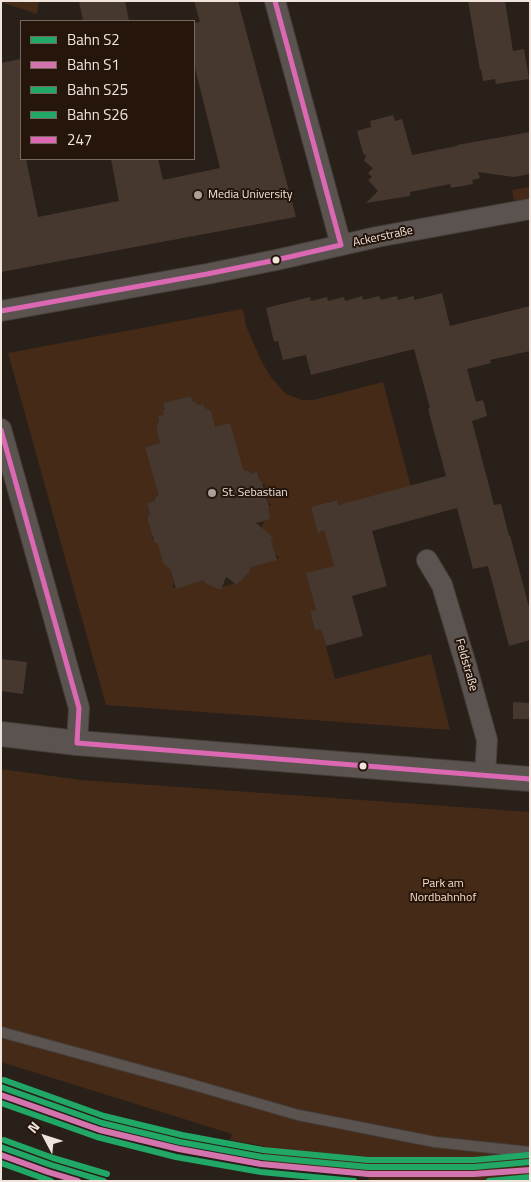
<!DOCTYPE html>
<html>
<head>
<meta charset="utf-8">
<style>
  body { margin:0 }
  #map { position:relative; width:531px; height:1182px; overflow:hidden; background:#29201a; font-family:"Titillium Web",sans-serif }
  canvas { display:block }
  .frame { position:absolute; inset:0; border:2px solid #f0e4dd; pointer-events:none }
  .legend { position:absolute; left:20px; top:20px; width:175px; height:140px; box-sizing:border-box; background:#25150a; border:1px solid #76685e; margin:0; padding:6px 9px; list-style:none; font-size:15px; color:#f0e4dd }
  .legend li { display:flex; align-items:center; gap:10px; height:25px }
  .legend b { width:25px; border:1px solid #76685e }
  .north { position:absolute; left:20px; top:1112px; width:50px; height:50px; -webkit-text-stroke:4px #25150a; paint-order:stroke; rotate:310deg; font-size:14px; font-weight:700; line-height:20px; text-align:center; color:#f0e4dd }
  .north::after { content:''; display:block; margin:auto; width:18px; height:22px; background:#f0e4dd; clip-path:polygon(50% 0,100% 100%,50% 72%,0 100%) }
</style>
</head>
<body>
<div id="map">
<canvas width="531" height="1182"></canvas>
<div class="frame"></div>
<ul class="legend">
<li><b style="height:6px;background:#21a766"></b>Bahn S2</li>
<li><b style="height:6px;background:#d474ae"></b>Bahn S1</li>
<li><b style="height:6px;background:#21a766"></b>Bahn S25</li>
<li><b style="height:6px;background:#21a766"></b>Bahn S26</li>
<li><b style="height:6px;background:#dc68b3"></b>247</li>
</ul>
<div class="north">N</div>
</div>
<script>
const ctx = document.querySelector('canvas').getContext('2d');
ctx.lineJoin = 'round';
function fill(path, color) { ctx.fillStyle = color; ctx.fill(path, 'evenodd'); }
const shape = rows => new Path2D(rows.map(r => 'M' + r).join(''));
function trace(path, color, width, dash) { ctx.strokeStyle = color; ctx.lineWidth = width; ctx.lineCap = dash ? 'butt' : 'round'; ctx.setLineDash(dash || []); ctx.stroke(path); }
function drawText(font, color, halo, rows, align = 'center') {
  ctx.font = font + ' "Titillium Web",sans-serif'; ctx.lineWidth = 4; ctx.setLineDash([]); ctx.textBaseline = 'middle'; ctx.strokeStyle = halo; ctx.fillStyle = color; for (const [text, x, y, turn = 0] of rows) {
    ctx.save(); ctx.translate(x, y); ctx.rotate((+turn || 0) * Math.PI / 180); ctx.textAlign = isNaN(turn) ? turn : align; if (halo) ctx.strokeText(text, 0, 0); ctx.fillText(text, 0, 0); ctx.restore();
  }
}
const green = shape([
  [1,1,39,1,37,14,1,2],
  [530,187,530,198,514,201,512,190],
  [243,309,246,326,262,362,270,376,286,394,302,400,313,400,383,382,411,487,338,505,336,500,312,507,318,532,324,530,334,566,307,573,316,610,310,612,315,631,321,629,335,679,431,654,450,730,106,705,8,353],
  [191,396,193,402,196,401,197,405,203,404,211,425,214,424,241,470,244,469,245,471,247,470,248,472,250,472,250,474,257,472,259,476,257,477,262,485,263,484,266,485,264,488,268,502,271,505,270,506,268,505,265,506,271,519,263,521,264,524,262,525,262,527,260,528,273,537,271,540,275,555,279,557,277,560,275,558,265,561,266,563,263,564,262,561,252,564,238,580,240,582,238,585,235,583,222,587,221,590,204,578,202,581,197,580,187,586,177,586,175,588,172,587,174,584,170,569,155,538,154,540,151,538,153,536,149,520,146,518,148,516,152,516,150,508,148,508,147,503,155,501,154,498,158,495,157,493,160,492,145,447,160,443,163,436,158,435,156,427,159,421,158,416,164,415,162,411,165,410,163,403],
  [1,769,81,780,530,812,530,1178,495,1181,369,1181,368,1174,262,1165,264,1146,230,1140,232,1134,1,1062]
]);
const building = shape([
  [79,1,125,1,129,21,83,21],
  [194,1,238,1,296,217,1,272,1,63,21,59,21,159,26,159,38,217,119,201,111,159,158,159,163,180,220,168,194,64,194,23,200,22],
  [468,1,505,1,513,51,524,49,529,79,496,84,495,79,483,81,481,69,480,70],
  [393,115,395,121,402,119,412,155,457,146,457,145,530,132,530,174,514,177,478,172,480,178,472,180,473,184,451,188,450,184,410,192,410,196,366,203,378,191,368,180,372,177,368,173,373,168,364,161,366,156,363,153,357,131,371,127,370,121],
  [442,293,450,326,530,306,530,351,490,360,491,363,467,369,476,402,483,400,487,416,472,421,494,505,501,504,509,536,510,535,530,611,530,640,509,646,488,566,473,569,457,508,372,531,387,586,352,596,363,636,326,646,321,629,315,631,310,611,316,610,306,573,334,566,324,530,318,533,311,507,337,500,338,505,446,476,428,409,430,408,414,349,311,375,306,355,283,360,278,341,274,342,266,308,310,297,311,301,327,297,328,301,344,297,345,301,362,296,363,300,379,296,381,300,397,296,398,300,414,296,414,300],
  [191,396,193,402,196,401,197,405,203,404,205,408,211,411,215,427,230,423,243,469,244,469,245,471,248,470,248,472,250,471,250,474,257,472,260,481,262,483,269,507,268,510,271,519,256,523,274,538,271,540,277,560,251,567,249,572,237,585,226,577,221,590,205,583,204,580,176,589,170,569,163,563,158,544,154,541,147,517,150,514,147,503,155,501,154,498,156,498,155,496,158,495,158,493,145,447,160,443,156,427,159,421,158,416,164,415,162,410,165,410,163,403],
  [1,659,27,662,23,694,1,691],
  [513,702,530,703,530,719,513,719]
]);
const service = shape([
  [1,1032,187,1083,298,1115,435,1142,530,1152]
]);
const minor = shape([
  [275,1,341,245],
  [1,311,207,274,276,260,377,237,530,209],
  [1,429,79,708,77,743],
  [427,560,442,585,466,665,487,740,485,775]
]);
const tertiary = shape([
  [1,734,77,743,530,779]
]);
const bus1 = shape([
  [275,1,341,245],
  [1,311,207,274,276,260,341,245],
  [1,430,79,708,77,743],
  [77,743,530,779]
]);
const rail1 = shape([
  [1,1087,102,1123,180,1142,262,1157,368,1167,474,1167,530,1162],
  [1,1147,51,1165,104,1181]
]);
const rail2 = shape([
  [1,1095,100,1130,179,1149,261,1164,368,1174,474,1174,530,1170],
  [1,1155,48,1172,78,1181]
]);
const rail3 = shape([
  [4,1080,104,1116,182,1135,263,1150,368,1160,474,1160,529,1155],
  [4,1140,53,1158,107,1174]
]);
const rail4 = shape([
  [1,1103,97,1137,176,1157,261,1172,354,1181],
  [1,1163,51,1181],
  [489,1181,530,1177]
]);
const markers = [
  [198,195,5,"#aa9f99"],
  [276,260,4.5,"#f0e4dd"],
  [212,493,5,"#aa9f99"],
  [363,766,4.5,"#f0e4dd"]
];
const poiNames = [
  ["Media University",208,195],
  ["St. Sebastian",222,493]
];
const streetNames = [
  ["Ackerstraße",383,237,-12],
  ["Feldstraße",466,665,74]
];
const parkNames = [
  ["Park am",443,884],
  ["Nordbahnhof",443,898]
];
fill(green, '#442a17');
fill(building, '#46382f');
trace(service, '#463e39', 12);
trace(minor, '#463e39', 22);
trace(tertiary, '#463e39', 26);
trace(service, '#5a534f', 10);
trace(minor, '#5a534f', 20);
trace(tertiary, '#5a534f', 24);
trace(bus1, '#dc68b3', 5);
trace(rail1, '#21a766', 6);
trace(rail2, '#d474ae', 6);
trace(rail3, '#21a766', 6);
trace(rail4, '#21a766', 6);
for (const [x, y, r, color] of markers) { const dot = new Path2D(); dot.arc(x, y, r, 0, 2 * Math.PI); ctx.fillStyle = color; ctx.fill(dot); trace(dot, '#25150a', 2); }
drawText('12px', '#f0e4dd', '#25150a', poiNames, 'left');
drawText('12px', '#f0e4dd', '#25150a', streetNames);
drawText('12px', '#fadbc7', '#25150a', parkNames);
</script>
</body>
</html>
